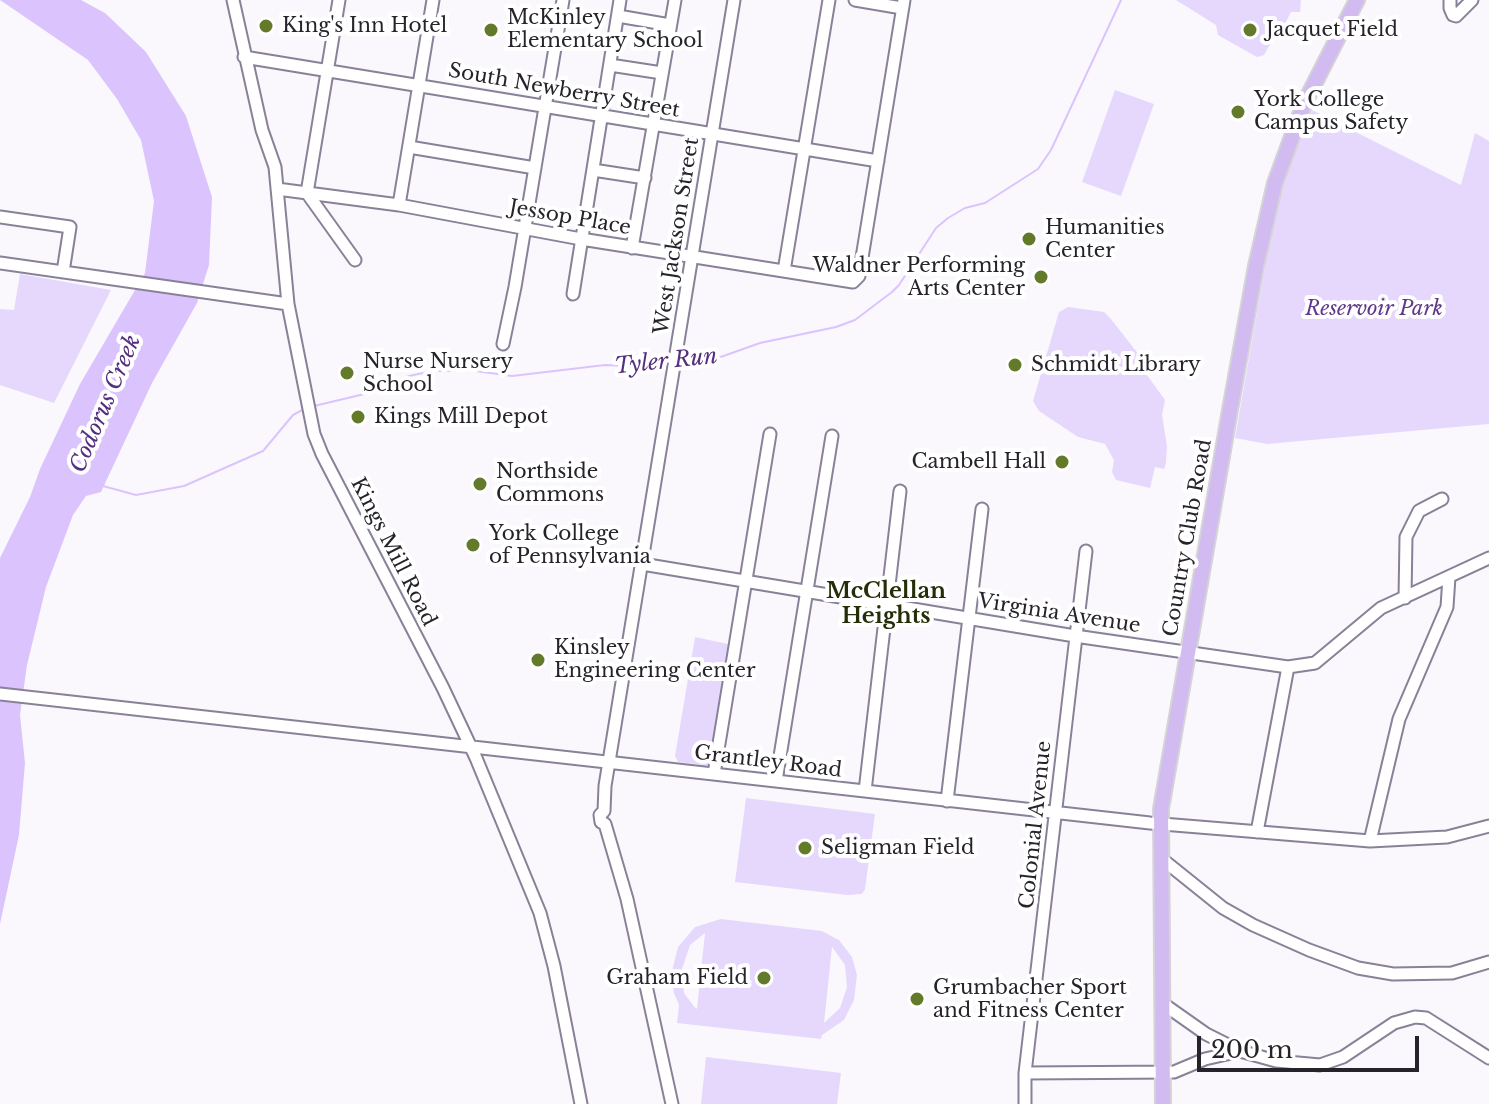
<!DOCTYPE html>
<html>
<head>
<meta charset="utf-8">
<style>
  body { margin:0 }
  #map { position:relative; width:1489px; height:1104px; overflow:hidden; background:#faf8fd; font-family:"Libre Baskerville",serif }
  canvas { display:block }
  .scale { position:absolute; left:1197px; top:1036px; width:222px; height:36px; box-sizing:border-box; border:4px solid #26232b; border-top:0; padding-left:10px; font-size:24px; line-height:28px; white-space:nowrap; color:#26232b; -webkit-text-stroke:6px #fff; paint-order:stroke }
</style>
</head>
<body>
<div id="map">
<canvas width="1489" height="1104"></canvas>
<div class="scale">200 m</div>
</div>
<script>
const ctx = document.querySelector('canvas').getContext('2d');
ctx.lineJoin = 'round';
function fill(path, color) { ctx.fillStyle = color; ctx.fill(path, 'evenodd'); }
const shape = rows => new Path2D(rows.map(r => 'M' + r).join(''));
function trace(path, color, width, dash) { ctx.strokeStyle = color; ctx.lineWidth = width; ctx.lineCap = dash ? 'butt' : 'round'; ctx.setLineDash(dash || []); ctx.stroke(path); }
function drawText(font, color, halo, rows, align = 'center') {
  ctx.font = font + ' "Libre Baskerville",serif'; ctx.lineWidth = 8; ctx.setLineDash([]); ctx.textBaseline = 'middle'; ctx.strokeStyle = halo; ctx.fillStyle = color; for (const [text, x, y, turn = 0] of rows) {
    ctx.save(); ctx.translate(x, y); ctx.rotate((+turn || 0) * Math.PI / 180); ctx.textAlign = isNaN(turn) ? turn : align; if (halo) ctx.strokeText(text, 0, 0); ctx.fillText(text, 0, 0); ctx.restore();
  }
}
const green = shape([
  [1176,0,1301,0,1300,12,1291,12,1277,39,1274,38,1264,55,1257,57,1218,35,1216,25],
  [1115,90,1154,104,1121,196,1082,182],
  [1310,109,1461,185,1475,133,1489,141,1489,424,1267,444,1235,438,1275,209],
  [20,274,111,290,54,403,0,385,0,309,14,310],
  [1068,307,1104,312,1111,319,1143,360,1139,364,1165,400,1162,415,1167,446,1166,463,1164,469,1155,467,1150,488,1116,480,1112,472,1114,460,1105,444,1078,437,1039,411,1033,401,1059,312],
  [695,637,728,644,732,648,712,766,678,762,675,756],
  [746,798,875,814,865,889,862,894,847,895,735,882],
  [721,919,822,931,839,940,852,957,857,975,854,1000,844,1020,822,1035,821,1039,677,1023,679,1005,674,993,671,975,678,947,695,927],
  [705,933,697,1008,696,1009,684,993,682,969,690,945],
  [832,947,845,965,847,987,840,1008,824,1023],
  [706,1057,841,1073,837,1104,701,1104]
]);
const water = shape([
  [0,0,81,0,105,13,146,52,186,116,212,197,209,265,197,303,152,383,101,492,86,496,73,515,46,587,27,665,20,715,25,763,19,835,0,924,0,558,30,497,40,469,80,384,145,273,154,201,141,140,117,99,88,60]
]);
const stream = shape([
  [679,362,715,359,760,343,836,327,855,320,892,292,899,285,936,228,948,218,965,208,985,203,1038,169,1051,150,1121,0],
  [314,406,373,392,409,376,432,371,476,371,512,376,605,365,628,366,668,362],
  [103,486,136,495,184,486,263,451,293,415,304,409]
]);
const minor = shape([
  [233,0,262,130,275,167,288,304,314,434,322,454,443,688,476,758,540,913,554,966,581,1104],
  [339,0,307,193,355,260],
  [855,0,902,8],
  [1450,0,1450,8,1453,15,1456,16,1472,0],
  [618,16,670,25],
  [244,57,878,161],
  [610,65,662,73],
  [409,147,535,168],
  [593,170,645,178],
  [277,189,399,205,581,239,853,282,859,276,860,270,904,0],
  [399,205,433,0],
  [0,217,70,227,63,272],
  [632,248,675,0],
  [0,263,288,304],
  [784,271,829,0],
  [573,294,620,0],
  [503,344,515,287,563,0],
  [642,564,1075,636,1288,667,1315,663,1381,608,1489,558],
  [1405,598,1406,537,1419,511,1442,499],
  [0,694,1150,823,1370,841,1447,837,1489,826],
  [714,774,770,434],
  [776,781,832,436],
  [865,791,900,491],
  [947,801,982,509],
  [1257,832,1288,667],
  [1370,841,1399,719,1447,607,1449,577],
  [1162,859,1223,908,1253,925,1309,950,1358,968,1393,974,1452,973,1489,962],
  [1162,1003,1206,1034,1240,1051],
  [1025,1073,1174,1072,1205,1059,1240,1051,1276,1061,1320,1065,1343,1057,1394,1023,1415,1017,1426,1018,1489,1058],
  [672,1104,627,899,605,824,601,822,600,815,604,811,605,786,734,0],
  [1025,1104,1025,1073,1086,551]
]);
const major = shape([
  [1163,1104,1161,809,1230,410,1256,266,1275,183,1304,104,1357,0]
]);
const markers = [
  [266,26,8,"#647a2b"],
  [491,30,8,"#647a2b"],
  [1250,30,8,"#647a2b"],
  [1238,112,8,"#647a2b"],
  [1029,239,8,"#647a2b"],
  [1041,277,8,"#647a2b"],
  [1015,365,8,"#647a2b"],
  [347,373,8,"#647a2b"],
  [358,417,8,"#647a2b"],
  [1062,462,8,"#647a2b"],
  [480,484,8,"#647a2b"],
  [473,545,8,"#647a2b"],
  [538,660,8,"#647a2b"],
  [805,848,8,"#647a2b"],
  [764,978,8,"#647a2b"],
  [917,999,8,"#647a2b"]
];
const poiNames = [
  ["McKinley",507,18],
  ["Elementary School",507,41],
  ["King's Inn Hotel",282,26],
  ["Jacquet Field",1266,30],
  ["York College",1254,100],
  ["Campus Safety",1254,123],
  ["Humanities",1045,228],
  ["Center",1045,251],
  ["Waldner Performing",1025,266,"right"],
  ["Arts Center",1025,289,"right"],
  ["Nurse Nursery",363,362],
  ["School",363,385],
  ["Schmidt Library",1031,365],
  ["Kings Mill Depot",374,417],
  ["Cambell Hall",1046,462,"right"],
  ["Northside",496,472],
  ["Commons",496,495],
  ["York College",489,534],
  ["of Pennsylvania",489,557],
  ["Kinsley",554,648],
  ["Engineering Center",554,671],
  ["Seligman Field",821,848],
  ["Graham Field",748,978,"right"],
  ["Grumbacher Sport",933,988],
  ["and Fitness Center",933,1011]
];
const streetNames = [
  ["South Newberry Street",564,91,10],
  ["Jessop Place",570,218,10],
  ["West Jackson Street",677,236,-81],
  ["Country Club Road",1188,538,-80],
  ["Kings Mill Road",393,552,63],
  ["Virginia Avenue",1059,614,9],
  ["Grantley Road",768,762,7],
  ["Colonial Avenue",1036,825,-84]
];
const parkNames = [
  ["Reservoir Park",1374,309]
];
const waterNames = [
  ["Tyler Run",666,362,-6],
  ["Codorus Creek",106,404,-67]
];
const neighbourhoodNames = [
  ["McClellan",886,592],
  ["Heights",886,617]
];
fill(green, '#e6d8fd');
fill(water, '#dbc4fd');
trace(stream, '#dbc4fd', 2);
trace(minor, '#898197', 15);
trace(major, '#d4d3d5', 18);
trace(minor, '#fff', 11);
trace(major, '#d2bbf1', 14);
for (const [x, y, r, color] of markers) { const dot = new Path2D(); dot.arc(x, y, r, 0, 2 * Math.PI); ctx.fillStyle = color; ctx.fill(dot); trace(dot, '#fff', 3); }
drawText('20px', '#26232b', '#fff', poiNames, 'left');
drawText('20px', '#26232b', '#fff', streetNames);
drawText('italic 20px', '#5f388a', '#fff', parkNames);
drawText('italic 22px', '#552f7f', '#fff', waterNames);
drawText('bold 22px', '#242e08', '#fff', neighbourhoodNames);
</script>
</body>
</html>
